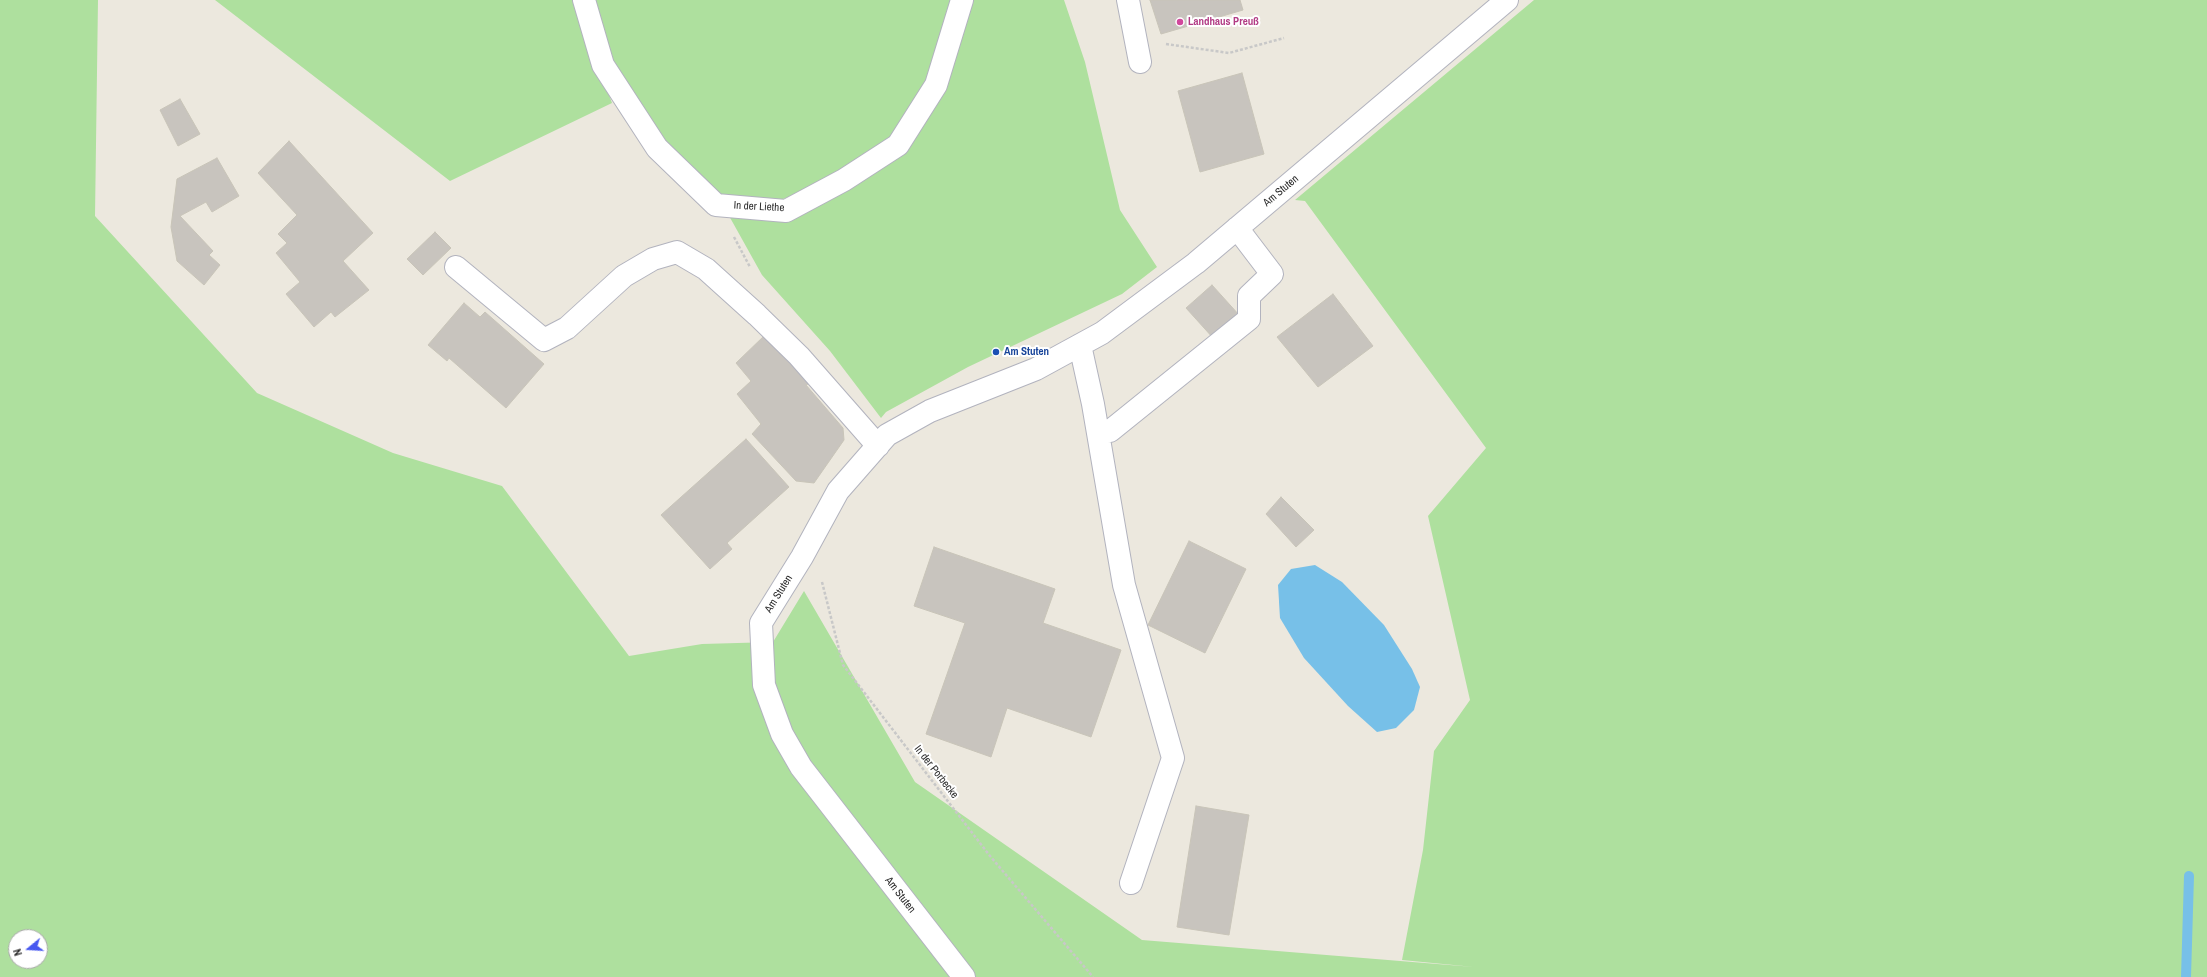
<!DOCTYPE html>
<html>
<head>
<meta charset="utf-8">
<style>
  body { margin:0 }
  #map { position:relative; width:2207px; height:977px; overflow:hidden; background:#ece8de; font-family:"Archivo Narrow",sans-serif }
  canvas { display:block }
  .north { position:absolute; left:8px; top:929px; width:40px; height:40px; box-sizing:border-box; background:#fff; border:1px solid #aaa; border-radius:50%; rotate:252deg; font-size:11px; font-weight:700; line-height:16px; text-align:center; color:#2b2b2b }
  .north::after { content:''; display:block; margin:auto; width:14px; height:18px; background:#4758f0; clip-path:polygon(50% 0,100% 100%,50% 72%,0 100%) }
</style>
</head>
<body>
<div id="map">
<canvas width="2207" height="977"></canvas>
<div class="north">N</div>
</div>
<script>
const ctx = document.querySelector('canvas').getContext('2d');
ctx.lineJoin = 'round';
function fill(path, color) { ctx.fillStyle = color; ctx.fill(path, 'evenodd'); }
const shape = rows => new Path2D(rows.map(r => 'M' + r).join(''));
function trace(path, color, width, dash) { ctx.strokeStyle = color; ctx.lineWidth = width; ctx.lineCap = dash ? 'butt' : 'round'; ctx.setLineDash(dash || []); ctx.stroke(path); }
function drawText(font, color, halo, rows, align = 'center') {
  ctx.font = font + ' "Archivo Narrow",sans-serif'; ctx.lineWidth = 4; ctx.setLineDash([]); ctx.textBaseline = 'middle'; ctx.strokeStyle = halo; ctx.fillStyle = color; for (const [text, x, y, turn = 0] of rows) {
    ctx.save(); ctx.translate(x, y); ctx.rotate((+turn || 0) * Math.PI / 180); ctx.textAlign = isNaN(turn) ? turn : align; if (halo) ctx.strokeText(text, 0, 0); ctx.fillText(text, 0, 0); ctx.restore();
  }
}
const green = shape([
  [0,0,98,0,95,216,257,393,393,453,502,486,629,656,702,644,773,642,804,591,915,782,1142,940,1474,967,1402,960,1423,850,1434,751,1470,700,1428,516,1486,448,1305,201,1295,200,1534,0,2207,0,2207,977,0,977],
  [16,937,40,937,40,961,16,961],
  [215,0,578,0,599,68,612,103,450,181],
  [592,0,954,0,926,82,895,137,842,175,783,199,737,198,712,192,661,145,614,67],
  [971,0,1064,0,1085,62,1120,210,1157,267,1122,294,968,367,886,412,881,418,830,351,762,275,728,214,786,218,900,154]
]);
const water = shape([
  [1315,565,1342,582,1384,625,1412,669,1420,687,1414,710,1396,728,1377,732,1348,706,1304,658,1280,618,1278,585,1291,569]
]);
const stream = shape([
  [2186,977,2189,876]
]);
const building = shape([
  [1150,0,1240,0,1243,10,1161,34,1150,0],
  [1242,73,1264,154,1200,172,1178,91,1242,73],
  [180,99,200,134,178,146,160,110,180,99],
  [289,141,373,233,343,261,369,290,335,317,331,312,314,327,286,294,300,282,276,253,287,243,278,234,297,215,258,173,289,141],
  [217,158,239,196,212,212,206,202,180,216,213,251,209,255,220,265,204,285,177,261,171,227,177,179,217,158],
  [435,232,451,248,423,275,407,259,435,232],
  [1212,285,1240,316,1214,339,1186,308,1212,285],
  [1333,294,1373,346,1318,387,1277,337,1333,294],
  [464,303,480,317,485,312,544,364,506,408,449,358,447,361,428,345,464,303],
  [765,335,812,382,806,385,843,428,844,440,814,483,796,481,752,434,761,424,737,394,751,381,736,363,765,335],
  [746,439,789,487,727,543,732,549,710,569,661,515,746,439],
  [1281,497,1314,530,1296,547,1266,514,1281,497],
  [1189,541,1246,569,1205,653,1148,625,1189,541],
  [934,547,1055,589,1043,623,1121,650,1091,737,1007,708,991,757,926,734,965,623,914,606,934,547],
  [1196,806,1249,815,1229,935,1177,927,1196,806]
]);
const path = shape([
  [1166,44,1229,53,1284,38],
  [734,237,750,267],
  [822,582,843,665,990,856,1093,977]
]);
const minor = shape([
  [584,0,603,65,657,148,716,205,786,211,844,180,898,145,936,85,962,0],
  [1128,0,1140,62],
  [456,267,544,340,567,328,624,276,653,259,677,252,706,269,757,315,799,356,878,446],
  [1080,345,1093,404,1124,585,1173,758,1131,883],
  [1098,432,1110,431,1249,319,1249,296,1272,274,1237,228],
  [964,977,801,767,782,734,764,685,761,623,802,557,838,491,887,435,930,411,1036,369,1102,333,1196,263,1507,0]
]);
const markers = [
  [1180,22,4,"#d1479c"],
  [996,352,4,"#1a4fb4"]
];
const hotelNames = [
  ["Landhaus Preuß",1188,22]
];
const streetNames = [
  ["Am Stuten",1281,191,-40],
  ["In der Liethe",759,207,3],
  ["Am Stuten",779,594,-58],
  ["In der Porbecke",936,772,52],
  ["Am Stuten",900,895,52]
];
const transitNames = [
  ["Am Stuten",1004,352]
];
fill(green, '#aee09e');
fill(water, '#77c0e8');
trace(stream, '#77c0e8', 10);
fill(building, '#c8c4be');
trace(building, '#c8c4b8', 1);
trace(minor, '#b2b3be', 24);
trace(path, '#c8c8c8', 2.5, [3, 2]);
trace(minor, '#fff', 22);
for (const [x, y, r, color] of markers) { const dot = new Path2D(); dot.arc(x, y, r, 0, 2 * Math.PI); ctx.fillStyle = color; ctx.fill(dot); trace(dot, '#fff', 1.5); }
drawText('bold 11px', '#b23c85', '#fff', hotelNames, 'left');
drawText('11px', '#2b2b2b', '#fff', streetNames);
drawText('bold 11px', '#164399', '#fff', transitNames, 'left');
</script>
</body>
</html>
